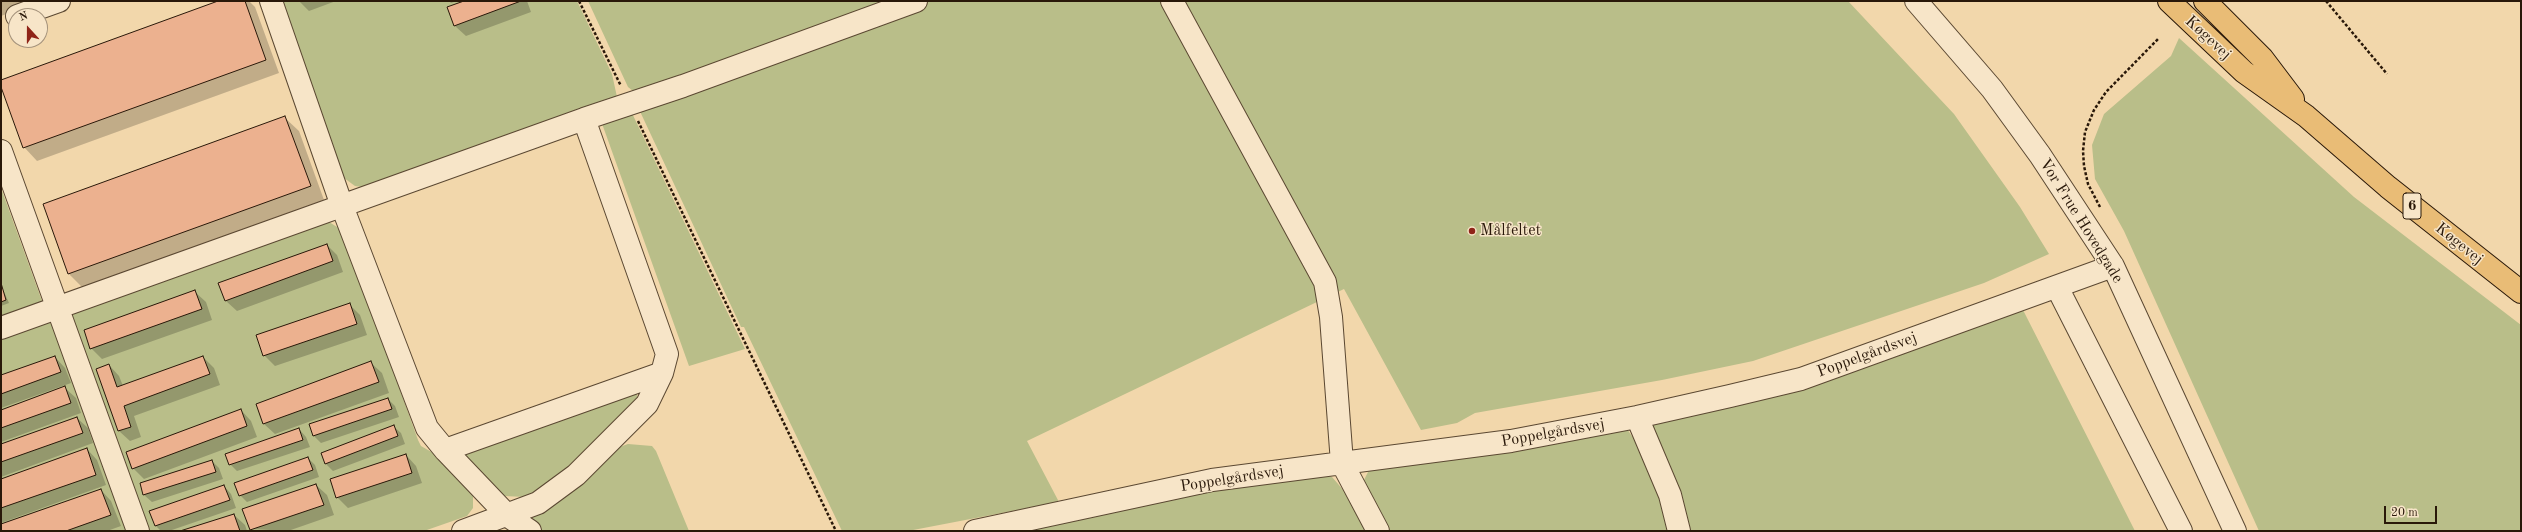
<!DOCTYPE html>
<html>
<head>
<meta charset="utf-8">
<style>
  body { margin:0 }
  #map { position:relative; width:2522px; height:532px; overflow:hidden; background:#f2d7ab; font-family:"Old Standard TT",serif }
  canvas { display:block }
  .frame { position:absolute; inset:0; border:2px solid #291809; pointer-events:none }
  .north { position:absolute; left:8px; top:8px; width:40px; height:40px; box-sizing:border-box; background:#f7e5c8; border:1px solid #a5937c; border-radius:50%; rotate:339deg; font-size:11px; font-weight:700; line-height:16px; text-align:center; color:#291809 }
  .north::after { content:''; display:block; margin:auto; width:14px; height:18px; background:#8f2418; clip-path:polygon(50% 0,100% 100%,50% 72%,0 100%) }
  .scale { position:absolute; left:2384px; top:506px; width:53px; height:18px; box-sizing:border-box; border:2px solid #291809; border-top:0; padding-left:5px; font-size:12px; line-height:14px; white-space:nowrap; color:#291809; -webkit-text-stroke:3px #f7e5c8; paint-order:stroke }
</style>
</head>
<body>
<div id="map">
<canvas width="2522" height="532"></canvas>
<div class="frame"></div>
<div class="north">N</div>
<div class="scale">20 m</div>
</div>
<script>
const ctx = document.querySelector('canvas').getContext('2d');
ctx.lineJoin = 'round';
function fill(path, color) { ctx.fillStyle = color; ctx.fill(path, 'evenodd'); }
const shape = rows => new Path2D(rows.map(r => 'M' + r).join(''));
function trace(path, color, width, dash) { ctx.strokeStyle = color; ctx.lineWidth = width; ctx.lineCap = dash ? 'butt' : 'round'; ctx.setLineDash(dash || []); ctx.stroke(path); }
function drawText(font, color, halo, rows, align = 'center') {
  ctx.font = font + ' "Old Standard TT",serif'; ctx.lineWidth = 3; ctx.setLineDash([]); ctx.textBaseline = 'middle'; ctx.strokeStyle = halo; ctx.fillStyle = color; for (const [text, x, y, turn = 0] of rows) {
    ctx.save(); ctx.translate(x, y); ctx.rotate((+turn || 0) * Math.PI / 180); ctx.textAlign = isNaN(turn) ? turn : align; if (halo) ctx.strokeText(text, 0, 0); ctx.fillText(text, 0, 0); ctx.restore();
  }
}
const green = shape([
  [281,1,577,1,612,74,617,97,362,187,355,186,344,178],
  [588,1,1848,1,1954,114,2020,207,2049,254,1984,283,1753,361,1662,380,1475,413,1457,423,1421,430,1344,289,1027,441,1059,502,908,531,842,531,744,327,741,327,637,105,645,92,633,91,628,87],
  [2179,38,2354,197,2521,325,2521,531,2259,531,2124,231,2095,179,2092,145,2104,114,2171,56],
  [630,109,745,349,689,366,600,118],
  [1,188,42,301,41,304,1,318],
  [329,222,342,230,345,236,418,440,421,446,442,458,473,495,473,508,467,516,424,531,145,531,70,324,73,315,77,310],
  [2022,308,2135,531,1682,531,1651,425],
  [47,320,55,328,131,531,1,531,1,337],
  [636,388,638,401,560,477,525,497,504,496,466,458,465,453],
  [1627,429,1652,465,1675,531,1388,531,1363,482,1369,470],
  [628,444,652,446,656,451,689,531,540,531,533,522,533,513,614,449],
  [1320,473,1332,477,1345,492,1368,531,1015,531,1253,480]
]);
const shadow = shape([
  [1,1,27,1,29,6,1,16],
  [221,1,249,1,255,7,279,73,37,161,24,147,1,81],
  [299,1,336,1,309,11],
  [449,1,457,1,451,3],
  [466,1,527,1,531,12,466,36,455,26,448,8],
  [285,118,299,131,324,200,82,287,69,274],
  [327,245,337,255,343,272,237,311,226,301],
  [1,285,9,303,1,306],
  [195,292,206,302,212,320,102,359,91,348],
  [350,305,360,315,367,335,275,366,264,355],
  [55,357,65,368,71,383,1,408,1,376],
  [203,357,214,368,220,385,134,416,141,437,130,441,119,431,97,369,109,365,119,376,123,386],
  [371,363,382,373,389,393,275,434,264,424,257,405],
  [65,388,76,398,81,413,1,442,1,411],
  [388,399,395,406,399,417,321,443,314,436],
  [241,410,251,421,257,437,144,479,133,468],
  [77,418,88,428,93,443,1,477,1,445],
  [393,426,401,433,405,444,333,471,326,464,322,453],
  [299,429,306,437,310,447,237,471,230,464],
  [87,449,97,460,106,485,1,523,1,480],
  [406,455,416,466,422,483,348,508,337,497],
  [308,458,315,465,319,477,247,502,240,495],
  [212,461,219,468,223,479,152,502,144,495,141,484],
  [316,485,327,495,334,515,288,531,251,529],
  [224,486,231,494,236,508,169,531,161,531,156,526,151,512],
  [101,490,111,501,121,526,107,531,1,531,1,525],
  [234,515,245,525,247,531,183,531]
]);
const building = shape([
  [218,1,245,1,266,60,23,148,1,87,1,80,218,1],
  [464,1,521,1,454,26,447,7,464,1],
  [285,116,311,186,68,274,43,204,285,116],
  [327,244,333,261,225,301,218,283,327,244],
  [1,283,6,300,1,302,1,283],
  [195,290,202,309,90,349,84,330,195,290],
  [350,303,357,324,263,356,256,335,350,303],
  [55,356,61,372,1,394,1,375,55,356],
  [203,356,210,374,124,406,131,427,118,431,96,369,109,364,117,387,203,356],
  [371,361,379,382,263,424,256,404,371,361],
  [65,386,71,403,1,428,1,410,65,386],
  [388,398,392,409,313,436,309,424,388,398],
  [241,409,247,426,132,469,126,452,241,409],
  [77,417,83,433,1,462,1,444,77,417],
  [394,425,398,436,325,464,321,453,394,425],
  [299,428,303,440,229,465,225,454,299,428],
  [87,448,96,475,1,508,1,479,87,448],
  [406,454,412,473,336,498,330,479,406,454],
  [308,457,313,470,239,496,234,483,308,457],
  [212,460,216,472,143,495,140,483,212,460],
  [316,484,324,505,250,530,242,509,316,484],
  [224,485,230,500,155,526,149,511,224,485],
  [101,489,111,515,66,531,1,531,1,524,101,489],
  [234,514,240,531,180,531,234,514]
]);
const path = shape([
  [579,1,621,86],
  [2326,1,2387,74],
  [638,121,836,531],
  [2100,207,2088,184,2084,166,2083,151,2085,132,2094,110,2106,92,2159,38]
]);
const minor = shape([
  [271,1,342,206,427,428,445,450,508,516,530,531],
  [1172,1,1325,282,1331,317,1342,463,1378,531],
  [1916,1,1992,89,2040,155,2113,266,2235,531],
  [17,16,59,1],
  [1,151,138,531],
  [2057,287,2181,531],
  [1,328,584,119,683,86,916,1],
  [1637,417,1670,495,1679,531],
  [445,450,662,373,667,354,584,119],
  [463,531,538,503,576,475,647,404,662,373],
  [975,531,1212,480,1511,441,1637,417,1730,396,1801,379,2113,266]
]);
const major = shape([
  [2169,1,2244,72,2306,116,2388,187,2521,292],
  [2205,1,2262,58,2293,99]
]);
const markers = [
  [1472,231,4,"#8f2418"]
];
const shields = [
  [2412,206,18]
];
const shieldNames = [
  ["6",2412,206]
];
const streetNames = [
  ["Køgevej",2208,38,43],
  ["Vor Frue Hovedgade",2081,221,58],
  ["Køgevej",2459,244,39],
  ["Poppelgårdsvej",1867,355,-20],
  ["Poppelgårdsvej",1553,433,-10],
  ["Poppelgårdsvej",1232,479,-9]
];
const poiNames = [
  ["Målfeltet",1480,231]
];
fill(green, '#b9be89');
fill(shadow, '#0003');
fill(building, '#ecb18f');
trace(building, '#291809', 1);
trace(minor, '#5b4832', 24);
trace(major, '#291809', 24);
trace(path, '#291809', 2.5, [3, 2]);
trace(minor, '#f7e5c8', 22);
trace(major, '#e9bc76', 22);
for (const [x, y, r, color] of markers) { const dot = new Path2D(); dot.arc(x, y, r, 0, 2 * Math.PI); ctx.fillStyle = color; ctx.fill(dot); trace(dot, '#f7e5c8', 1.5); }
for (const [x, y, w] of shields) { const box = new Path2D(); box.roundRect(x - w / 2, y - 13, w, 26, 3); ctx.fillStyle = '#f7e5c8'; ctx.fill(box); trace(box, '#291809', 1); }
drawText('bold 15px', '#291809', null, shieldNames);
drawText('16px', '#291809', '#f7e5c8', streetNames);
drawText('16px', '#291809', '#f7e5c8', poiNames, 'left');
</script>
</body>
</html>
